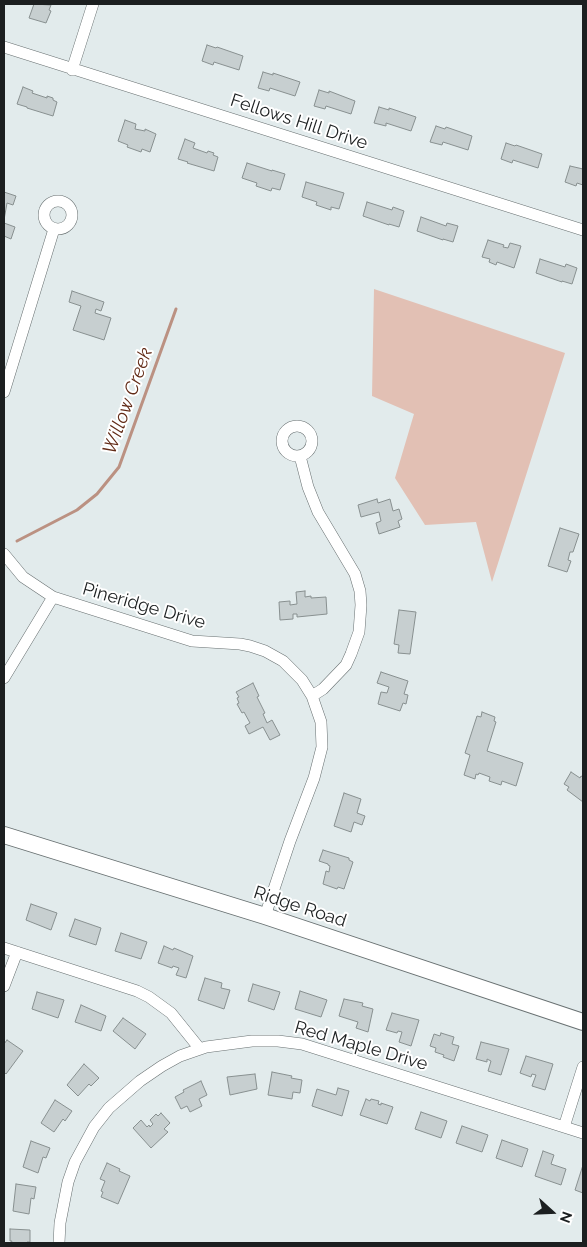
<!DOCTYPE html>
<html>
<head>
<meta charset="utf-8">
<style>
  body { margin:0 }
  #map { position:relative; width:587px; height:1247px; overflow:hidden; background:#e2ebec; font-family:Raleway,sans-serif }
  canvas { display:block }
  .frame { position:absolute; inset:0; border:5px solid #1c1f20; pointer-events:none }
  .north { position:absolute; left:527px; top:1187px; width:50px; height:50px; -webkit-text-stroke:4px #fff; paint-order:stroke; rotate:110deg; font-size:14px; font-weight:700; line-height:20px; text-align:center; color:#1c1f20 }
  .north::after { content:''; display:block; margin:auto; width:18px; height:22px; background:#1c1f20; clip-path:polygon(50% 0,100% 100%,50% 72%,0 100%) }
</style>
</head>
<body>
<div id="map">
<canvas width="587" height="1247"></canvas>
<div class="frame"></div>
<div class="north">N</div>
</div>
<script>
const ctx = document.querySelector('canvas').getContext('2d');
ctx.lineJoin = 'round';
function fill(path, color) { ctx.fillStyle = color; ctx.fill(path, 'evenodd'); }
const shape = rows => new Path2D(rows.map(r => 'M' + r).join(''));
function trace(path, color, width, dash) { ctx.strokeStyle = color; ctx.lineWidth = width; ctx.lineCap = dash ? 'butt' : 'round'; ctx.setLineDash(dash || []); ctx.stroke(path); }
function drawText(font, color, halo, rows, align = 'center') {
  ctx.font = font + ' Raleway,sans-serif'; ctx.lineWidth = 4; ctx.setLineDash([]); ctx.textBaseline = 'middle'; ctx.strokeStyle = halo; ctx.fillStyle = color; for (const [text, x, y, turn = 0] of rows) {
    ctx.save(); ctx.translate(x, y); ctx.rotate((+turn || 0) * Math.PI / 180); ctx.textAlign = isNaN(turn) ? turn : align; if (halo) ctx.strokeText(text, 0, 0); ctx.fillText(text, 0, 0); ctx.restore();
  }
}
const green = shape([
  [374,289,565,353,492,582,476,522,425,525,395,478,414,414,372,396]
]);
const stream = shape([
  [17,541,77,510,97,494,119,467,176,309]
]);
const building = shape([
  [34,4,51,5,49,10,51,11,46,23,29,18,34,4],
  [207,45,216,48,217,47,243,56,239,70,214,62,213,65,202,61,207,45],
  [263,72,273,75,273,73,300,82,295,96,270,88,269,91,258,88,263,72],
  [23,87,33,91,32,93,47,98,47,96,53,98,53,100,57,102,53,116,27,108,27,107,17,104,23,87],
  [319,90,329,93,329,91,355,101,351,114,326,106,325,109,314,106,319,90],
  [379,107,389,110,389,108,416,117,411,131,386,123,386,126,374,123,379,107],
  [125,120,136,124,135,129,145,131,145,129,156,134,150,152,142,149,141,152,127,147,128,145,118,141,125,120],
  [436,126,445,129,446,127,472,136,468,150,443,142,442,145,430,142,436,126],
  [185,139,195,143,193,148,207,153,208,151,214,153,213,155,218,157,214,171,187,163,188,162,178,159,185,139],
  [506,143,515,146,516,145,542,154,538,168,513,160,512,163,501,159,506,143],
  [247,163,272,171,272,170,285,174,280,190,272,188,271,191,256,186,257,183,242,178,247,163],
  [570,166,583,169,583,185,577,183,576,186,565,182,570,166],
  [306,182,344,193,339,209,331,207,331,210,316,205,317,202,302,197,306,182],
  [4,192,16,196,13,205,7,203,4,220,4,192],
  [367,202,392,210,393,207,404,211,399,227,389,224,389,225,363,216,367,202],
  [421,217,446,226,447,223,458,226,453,242,443,239,443,240,417,231,421,217],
  [4,223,15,227,11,239,4,236,4,223],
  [488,240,504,245,503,247,508,248,510,243,521,246,514,268,497,262,496,265,489,262,490,259,482,257,488,240],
  [540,259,565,267,566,264,577,268,572,284,562,281,562,282,536,273,540,259],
  [72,291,104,302,101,311,96,309,95,313,111,318,104,340,73,330,81,306,69,302,72,291],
  [377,499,378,503,390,499,393,511,399,509,402,519,398,521,400,527,379,534,376,523,381,521,379,512,361,517,358,505,377,499],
  [560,528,579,534,573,552,570,552,568,560,571,561,567,572,548,566,560,528],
  [305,591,305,597,311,596,311,598,326,597,327,614,297,617,297,614,293,614,293,619,280,620,279,602,290,601,290,605,297,604,296,592,305,591],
  [399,610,416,612,410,654,398,653,399,645,394,644,399,610],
  [381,672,408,681,404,694,408,695,406,704,403,703,400,711,378,704,381,692,387,693,389,687,377,683,381,672],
  [253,683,259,696,257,697,265,713,263,714,267,723,272,720,280,735,270,740,263,727,249,734,245,726,250,723,244,712,242,713,237,704,239,703,237,698,239,697,236,692,253,683],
  [482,712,495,717,494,721,496,722,487,751,523,763,516,786,502,781,501,785,489,781,490,777,479,773,478,775,476,774,475,779,464,775,470,755,465,753,477,716,481,717,482,712],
  [571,772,580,778,581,776,583,777,583,802,567,790,569,787,564,784,571,772],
  [344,793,361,799,357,813,365,816,362,825,354,822,351,832,334,826,344,793],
  [323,850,349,858,349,860,353,862,344,889,338,887,337,889,323,884,326,871,329,872,330,866,328,865,328,864,319,861,323,850],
  [31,904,57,913,51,930,26,920,31,904],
  [75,919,101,928,96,945,69,936,75,919],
  [121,933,147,942,141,959,115,951,121,933],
  [164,946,173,950,174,948,193,956,186,978,176,975,179,968,173,966,172,968,158,963,164,946],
  [205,978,222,983,221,988,230,990,224,1009,198,1000,205,978],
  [253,984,280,992,274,1010,248,1001,253,984],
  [300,991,327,1000,321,1017,295,1009,300,991],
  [37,992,64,1000,58,1018,32,1009,37,992],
  [344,999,363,1003,362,1006,373,1009,368,1032,356,1028,358,1022,339,1016,344,999],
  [81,1005,106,1016,101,1031,75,1022,81,1005],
  [392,1013,419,1020,411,1046,399,1042,402,1032,398,1031,397,1033,386,1030,392,1013],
  [123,1018,146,1034,135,1049,113,1031,123,1018],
  [441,1033,454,1037,452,1044,459,1046,454,1061,443,1057,444,1055,435,1052,436,1048,430,1046,434,1034,440,1036,441,1033],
  [7,1040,23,1051,6,1074,4,1072,4,1044,7,1040],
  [481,1042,509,1049,501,1075,488,1071,491,1061,487,1059,487,1062,476,1059,481,1042],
  [526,1056,553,1064,545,1090,532,1086,536,1075,532,1074,531,1077,520,1073,526,1056],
  [84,1064,99,1078,91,1086,89,1084,78,1096,67,1085,84,1064],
  [272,1072,292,1076,291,1078,302,1080,300,1093,293,1092,292,1099,268,1095,272,1072],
  [255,1074,257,1089,230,1095,227,1077,255,1074],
  [201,1081,207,1095,199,1099,202,1106,190,1112,187,1106,181,1109,175,1097,184,1092,183,1090,201,1081],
  [338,1088,349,1091,342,1116,312,1106,317,1089,336,1095,338,1088],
  [366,1099,370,1101,371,1099,379,1101,378,1104,381,1105,381,1103,393,1107,387,1124,360,1115,366,1099],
  [55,1100,72,1111,65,1121,63,1119,54,1132,41,1123,55,1100],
  [421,1112,447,1121,441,1138,415,1129,421,1112],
  [161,1113,170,1123,164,1129,168,1132,151,1148,133,1128,141,1120,147,1127,149,1125,150,1127,153,1124,150,1120,156,1114,158,1116,161,1113],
  [462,1126,488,1135,482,1152,456,1143,462,1126],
  [502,1140,528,1149,522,1167,496,1158,502,1140],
  [31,1141,50,1148,46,1158,43,1157,38,1173,23,1167,31,1141],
  [543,1151,554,1155,551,1164,566,1169,561,1185,535,1176,543,1151],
  [107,1163,120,1169,119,1171,130,1176,118,1204,101,1197,103,1192,101,1191,105,1181,100,1179,107,1163],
  [583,1165,583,1193,575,1190,583,1165],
  [16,1184,36,1187,34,1199,31,1198,29,1214,13,1211,16,1184],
  [10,1229,30,1230,30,1242,27,1242,27,1243,11,1243,12,1241,10,1241,10,1229]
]);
const street = shape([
  [4,47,583,230],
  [72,70,93,4],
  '44 215a14 14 0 1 1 28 0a14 14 0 1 1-28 0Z',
  [4,392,54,229],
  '282 441a15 15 0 1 1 30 0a15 15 0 1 1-30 0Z',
  [300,456,308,487,318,512,355,574,360,591,361,605,359,632,351,654,346,665,323,689,312,696],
  [4,554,23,577,53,597,192,641,240,644,250,646,265,651,283,661,302,680,312,696,321,722,322,747,314,778,290,841,265,916],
  [4,678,53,597],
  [4,948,137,991,149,997,171,1013,200,1049],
  [4,986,17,952],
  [564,1127,583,1067],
  [59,1243,60,1223,68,1182,75,1162,94,1127,109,1108,140,1081,162,1066,180,1056,206,1047,252,1041,278,1041,302,1044,583,1133]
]);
const secondary = shape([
  [4,835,265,916,583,1022]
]);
const streetNames = [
  ["Fellows Hill Drive",299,122,18],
  ["Pineridge Drive",144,606,16],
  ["Ridge Road",300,907,18],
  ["Red Maple Drive",361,1046,16]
];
const waterNames = [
  ["Willow Creek",128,401,-70]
];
fill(green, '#e2c0b4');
trace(stream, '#bb9182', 3);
fill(building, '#c7cfd0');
trace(building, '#889090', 1);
trace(street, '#687071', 12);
trace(secondary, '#687071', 18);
trace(street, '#fff', 11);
trace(secondary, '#fff', 16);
drawText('18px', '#1c1f20', '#fff', streetNames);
drawText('italic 19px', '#622b17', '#fff', waterNames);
</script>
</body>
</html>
